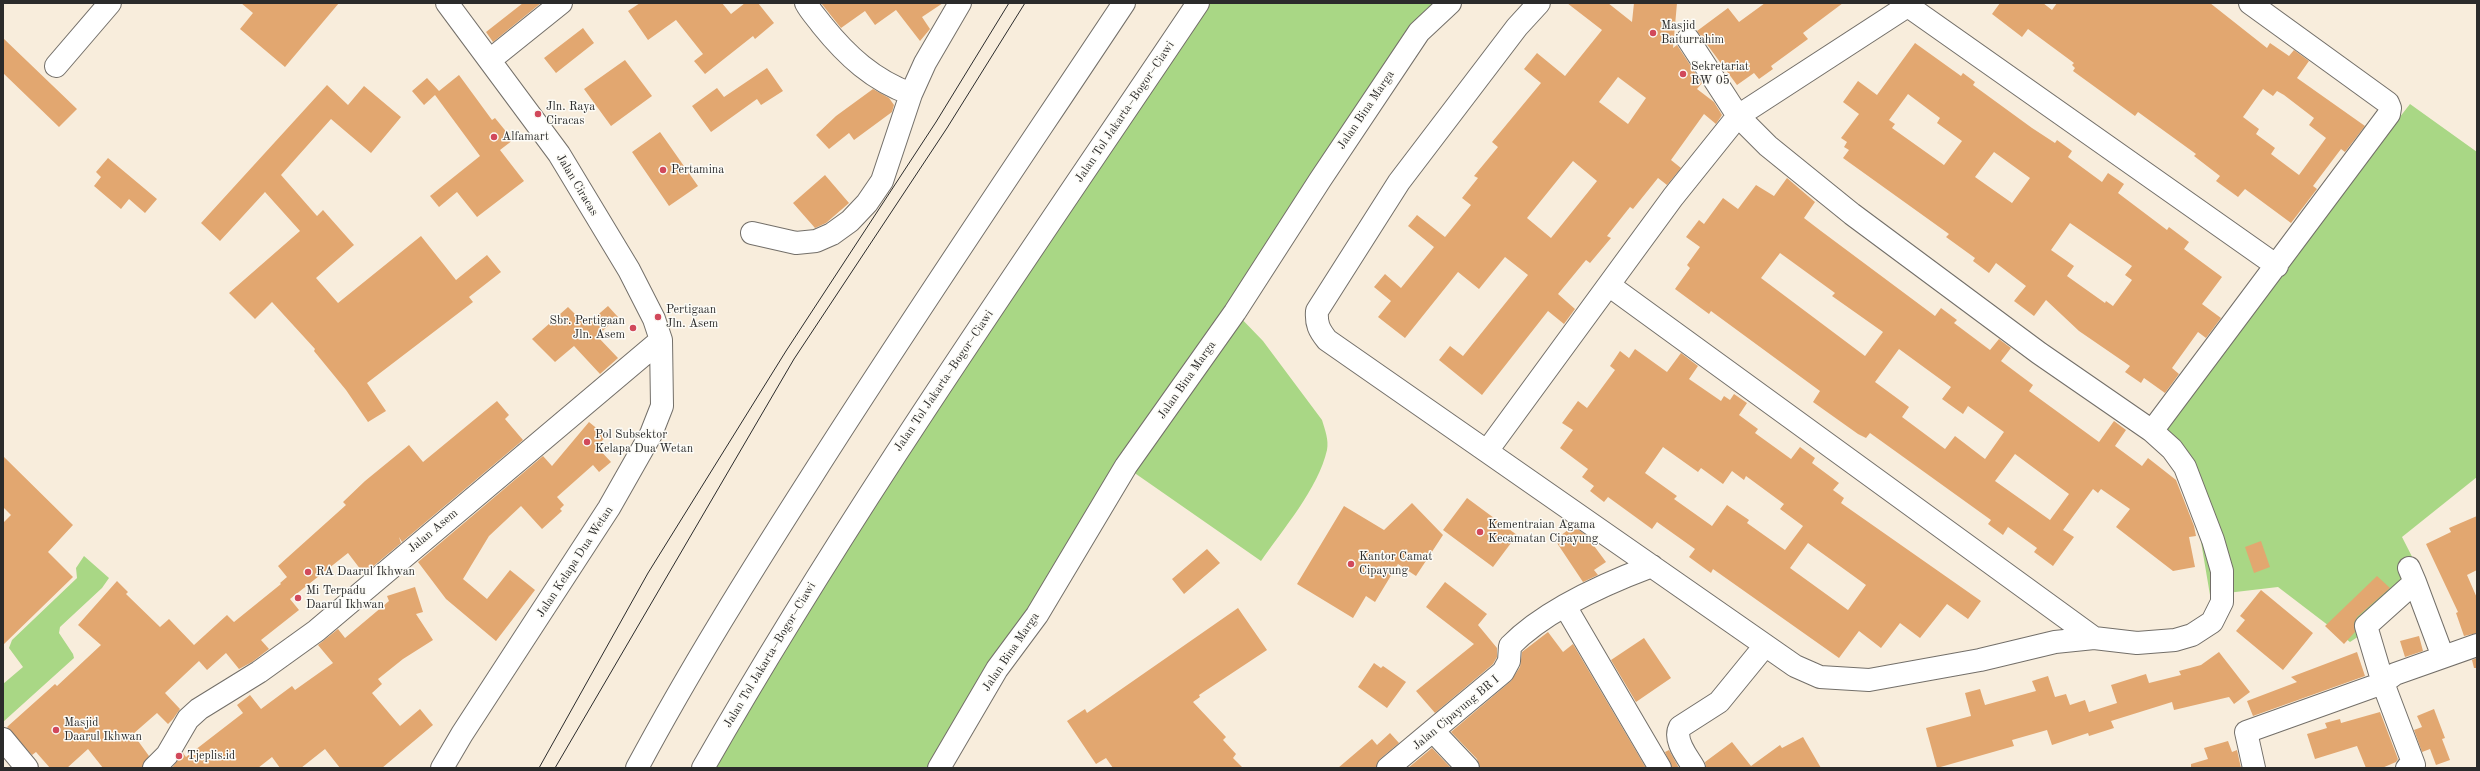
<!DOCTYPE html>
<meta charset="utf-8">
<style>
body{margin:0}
#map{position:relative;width:2480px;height:771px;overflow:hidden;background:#f8eddc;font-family:"Old Standard TT",serif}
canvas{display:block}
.frame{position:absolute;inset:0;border:4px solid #2b2b2b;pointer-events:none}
</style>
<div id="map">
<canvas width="2480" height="771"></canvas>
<div class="frame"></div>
</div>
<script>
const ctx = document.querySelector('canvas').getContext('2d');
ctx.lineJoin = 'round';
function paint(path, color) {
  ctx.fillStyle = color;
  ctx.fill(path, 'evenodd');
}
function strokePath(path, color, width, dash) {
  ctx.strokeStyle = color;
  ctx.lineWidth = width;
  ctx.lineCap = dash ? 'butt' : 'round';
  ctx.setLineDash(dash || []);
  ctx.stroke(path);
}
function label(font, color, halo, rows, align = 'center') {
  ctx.font = font + ' "Old Standard TT",serif';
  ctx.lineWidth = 3;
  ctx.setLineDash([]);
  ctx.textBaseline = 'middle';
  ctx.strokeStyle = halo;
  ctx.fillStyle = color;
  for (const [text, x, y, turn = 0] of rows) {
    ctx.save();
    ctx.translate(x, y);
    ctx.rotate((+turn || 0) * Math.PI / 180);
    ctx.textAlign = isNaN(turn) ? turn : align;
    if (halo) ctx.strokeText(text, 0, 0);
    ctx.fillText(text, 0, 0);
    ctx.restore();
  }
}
paint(new Path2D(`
 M 1198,3 L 1450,3 L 1235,312 L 1263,341 L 1322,420 C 1325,430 1329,440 1327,450 C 1318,489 1283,529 1261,561 L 1126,467 L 939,768 L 703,768 Z
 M 2410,104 L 2477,152 L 2477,477 L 2402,537 L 2429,590 L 2350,642 L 2278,587 L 2210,595 L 2197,518 L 2157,428 Z
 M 84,556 L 109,578 L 102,588 L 60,627 L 59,633 L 73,654 L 74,658 L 3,722 L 3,684 L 23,667 L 9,648 L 12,640 L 77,578 L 76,568 Z`), '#a9d785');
paint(new Path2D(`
 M 241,3 L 339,3 L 285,67 L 240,29 L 253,13 Z
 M 523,3 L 541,3 L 493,42 L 486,32 Z
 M 640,3 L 722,3 L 731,14 L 745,3 L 758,3 L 774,23 L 755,39 L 753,36 L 705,74 L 694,61 L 703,54 L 676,20 L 648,40 L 628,11 Z
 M 821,3 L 943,3 L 922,17 L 930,29 L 920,41 L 896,10 L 875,25 L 865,11 L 841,28 Z
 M 1567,3 L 1608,3 L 1632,22 L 1634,3 L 1677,3 L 1673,48 L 1677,45 L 1702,83 L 1697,89 L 1714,102 L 1722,115 L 1716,124 L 1704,114 L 1671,160 L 1681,168 L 1667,185 L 1658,178 L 1633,209 L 1630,207 L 1607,236 L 1611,238 L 1590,263 L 1586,260 L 1558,294 L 1575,309 L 1564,324 L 1548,311 L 1482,395 L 1439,360 L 1450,346 L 1463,356 L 1528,275 L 1505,257 L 1479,289 L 1458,272 L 1405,338 L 1378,317 L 1391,301 L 1374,287 L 1385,274 L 1401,288 L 1434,247 L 1408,226 L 1417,215 L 1445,237 L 1471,205 L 1462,198 L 1478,178 L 1474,176 L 1498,147 L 1492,142 L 1541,83 L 1524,69 L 1537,53 L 1565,76 L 1602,30 ZM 1618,77 L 1646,98 L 1628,124 L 1599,102 ZM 1573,161 L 1597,181 L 1551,238 L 1527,218 Z
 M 1765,3 L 1843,3 L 1803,33 L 1808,39 L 1771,66 L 1773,69 L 1759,79 L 1754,73 L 1737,85 L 1697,31 L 1728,8 L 1739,22 Z
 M 2000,3 L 2043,3 L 2052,10 L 2057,3 L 2210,3 L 2267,48 L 2270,43 L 2289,56 L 2294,50 L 2309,61 L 2297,78 L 2365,126 L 2345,152 L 2341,149 L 2313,186 L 2317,189 L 2291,223 L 2245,189 L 2238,197 L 2216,181 L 2220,176 L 2194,156 L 2196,154 L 2138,112 L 2135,116 L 2073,71 L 2075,68 L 2072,65 L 2074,63 L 2028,29 L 2022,37 L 1992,14 ZM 2263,89 L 2273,96 L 2277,91 L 2284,95 L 2314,118 L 2309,125 L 2326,138 L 2299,175 L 2271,154 L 2275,148 L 2256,134 L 2259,129 L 2243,117 Z
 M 583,28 L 594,43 L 556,73 L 544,58 Z
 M 3,38 L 77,109 L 59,127 L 3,73 Z
 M 1915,43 L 1961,76 L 1963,73 L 1975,82 L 1973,85 L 2032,128 L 2055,143 L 2057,140 L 2072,151 L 2068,157 L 2102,182 L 2108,173 L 2124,184 L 2118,193 L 2167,230 L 2169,227 L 2189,242 L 2184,249 L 2222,277 L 2202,304 L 2221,318 L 2206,338 L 2198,332 L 2172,368 L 2179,374 L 2165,393 L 2144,378 L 2141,383 L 2125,372 L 2130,366 L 2079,331 L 2046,300 L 2034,316 L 2014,301 L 2026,286 L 1996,263 L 1989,273 L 1973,261 L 1975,258 L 1946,237 L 1949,234 L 1843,158 L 1849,150 L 1844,147 L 1847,142 L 1841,138 L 1859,114 L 1843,102 L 1858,81 L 1877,95 ZM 1908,94 L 1940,118 L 1937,123 L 1962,141 L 1944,165 L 1892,128 L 1895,124 L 1889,120 ZM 1994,152 L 2030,178 L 2012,203 L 1975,177 ZM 2070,223 L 2132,266 L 2125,275 L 2132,280 L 2113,306 L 2106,301 L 2105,303 L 2067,276 L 2074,266 L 2051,250 Z
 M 625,60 L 652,96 L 611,126 L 584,89 Z
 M 767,68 L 783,91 L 761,105 L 757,99 L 711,132 L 692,106 L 717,88 L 724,97 Z
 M 459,75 L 492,120 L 495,118 L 513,140 L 500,150 L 524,181 L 477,217 L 457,192 L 439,207 L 430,196 L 480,156 L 435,95 L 424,105 L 412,91 L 427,78 L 439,91 Z
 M 327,85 L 348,105 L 364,86 L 401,117 L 371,153 L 331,119 L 281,175 L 317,216 L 323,210 L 354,245 L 316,278 L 338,303 L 421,236 L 456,280 L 487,255 L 501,272 L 469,297 L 473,302 L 367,383 L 386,411 L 368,422 L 346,390 L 314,351 L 315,349 L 272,302 L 255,319 L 229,293 L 300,231 L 265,192 L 220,241 L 201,223 Z
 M 873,89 L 889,98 L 894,105 L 892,112 L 854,140 L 849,133 L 829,149 L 816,135 L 836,116 Z
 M 660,132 L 698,186 L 669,206 L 632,152 Z
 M 108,158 L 157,199 L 145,213 L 129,199 L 121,209 L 94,186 L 101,177 L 96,172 Z
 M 825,175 L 849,203 L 826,223 L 815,228 L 793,203 Z
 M 1787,178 L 1815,202 L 1804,218 L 1821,231 L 1935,316 L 1941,308 L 1957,320 L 1954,323 L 1990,350 L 1999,339 L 2011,348 L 2001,361 L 2033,385 L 2029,391 L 2099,442 L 2114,421 L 2126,430 L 2115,446 L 2142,466 L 2148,458 L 2176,480 L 2194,526 L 2196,536 L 2189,537 L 2195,567 L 2173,571 L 2116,527 L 2130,509 L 2101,489 L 2098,493 L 2093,489 L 2063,530 L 2074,537 L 2053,566 L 2034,552 L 2037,548 L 2008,527 L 2003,535 L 1988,524 L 1991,520 L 1870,433 L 1866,438 L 1858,434 L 1813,402 L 1820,391 L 1711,311 L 1709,314 L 1675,289 L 1690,268 L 1687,265 L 1700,247 L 1686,237 L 1699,220 L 1704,224 L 1723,198 L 1738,209 L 1756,185 L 1774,196 ZM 1780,253 L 1835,293 L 1832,296 L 1883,332 L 1865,356 L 1761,278 ZM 1899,349 L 1951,387 L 1942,399 L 1963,414 L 1968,406 L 2004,432 L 1985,459 L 1955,436 L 1945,449 L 1902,417 L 1909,407 L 1875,382 ZM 2015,454 L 2069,494 L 2050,520 L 1995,481 Z
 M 608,306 L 618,317 L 597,336 L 618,358 L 600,374 L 574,346 L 555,362 L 532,339 L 568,307 L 586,325 Z
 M 1635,349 L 1667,372 L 1681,353 L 1698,366 L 1689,379 L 1721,401 L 1724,396 L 1730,400 L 1734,394 L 1747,403 L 1739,415 L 1758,429 L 1755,433 L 1791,459 L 1800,447 L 1815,458 L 1812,463 L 1839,483 L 1833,490 L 1844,498 L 1841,503 L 1981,601 L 1968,619 L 1947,604 L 1920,638 L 1900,623 L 1881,648 L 1859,631 L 1839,658 L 1713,569 L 1711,573 L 1689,557 L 1695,549 L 1657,522 L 1652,529 L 1608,497 L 1604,502 L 1590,491 L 1594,486 L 1582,477 L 1588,469 L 1560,448 L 1573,430 L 1562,423 L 1578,401 L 1587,408 L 1615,370 L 1610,366 L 1620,351 L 1629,358 ZM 1663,447 L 1698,472 L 1701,468 L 1723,484 L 1732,471 L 1744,480 L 1746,476 L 1784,504 L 1780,509 L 1803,526 L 1785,550 L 1747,523 L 1749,520 L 1727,505 L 1712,526 L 1674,499 L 1677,496 L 1645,473 ZM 1808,543 L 1866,585 L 1848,610 L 1790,568 Z
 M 497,401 L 509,415 L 505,419 L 523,440 L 402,542 L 399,537 L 401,543 L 364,574 L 348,553 L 290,599 L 299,610 L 261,640 L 269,649 L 252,662 L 239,669 L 226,653 L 207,670 L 199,661 L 165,693 L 180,709 L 173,719 L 168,724 L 157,713 L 133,734 L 149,756 L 142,768 L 103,768 L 88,749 L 67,768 L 50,768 L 36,752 L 32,755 L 7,727 L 55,684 L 57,686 L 101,645 L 78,625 L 117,581 L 128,592 L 126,594 L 160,627 L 169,619 L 194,645 L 227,615 L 234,622 L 281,584 L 280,583 L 287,577 L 278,566 L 346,505 L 343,502 L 365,481 L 409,445 L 423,462 Z
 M 589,422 L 606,436 L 597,447 L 611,462 L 599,472 L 593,465 L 557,497 L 564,505 L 560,509 L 562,511 L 542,529 L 521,506 L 489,536 L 463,579 L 487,599 L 510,570 L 535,590 L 496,641 L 446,599 L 418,562 L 543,456 L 552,466 Z
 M 3,456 L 73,525 L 48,552 L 73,577 L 3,645 L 3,523 L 11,515 L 3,507 Z
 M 1467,498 L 1517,535 L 1493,567 L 1443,530 Z
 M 1412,503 L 1443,535 L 1416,576 L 1398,564 L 1375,602 L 1366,596 L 1353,618 L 1297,584 L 1344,506 L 1384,530 Z
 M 2477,516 L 2477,570 L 2467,575 L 2477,598 L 2477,633 L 2464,636 L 2456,613 L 2458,612 L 2426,544 L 2451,532 L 2449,528 Z
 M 1573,526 L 1586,535 L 1606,562 L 1594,570 L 1598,575 L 1583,582 L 1555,540 Z
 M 2261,541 L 2270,567 L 2254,573 L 2245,547 Z
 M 1207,549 L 1220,563 L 1184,594 L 1172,579 Z
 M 2377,576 L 2390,588 L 2357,617 L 2354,623 L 2355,632 L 2344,644 L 2325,626 Z
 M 1445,582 L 1487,614 L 1478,625 L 1497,648 L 1497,657 L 1493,664 L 1435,713 L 1416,691 L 1474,644 L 1426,607 Z
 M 415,587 L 423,612 L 416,614 L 433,640 L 403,659 L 378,679 L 382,684 L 372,693 L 400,726 L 420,709 L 433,725 L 382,768 L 340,768 L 325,749 L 301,768 L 280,768 L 272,757 L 258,768 L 172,768 L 183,753 L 186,757 L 243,713 L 237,705 L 250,695 L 261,709 L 292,686 L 295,690 L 333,663 L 318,645 L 338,629 L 345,638 L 389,601 L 387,596 Z
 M 2261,590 L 2313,633 L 2283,670 L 2236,631 L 2245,620 L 2240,616 Z
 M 1238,608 L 1267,650 L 1199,695 L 1200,697 L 1193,702 L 1226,737 L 1223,740 L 1236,754 L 1233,758 L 1243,768 L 1113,768 L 1106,758 L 1096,764 L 1067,721 L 1085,709 L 1087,713 Z
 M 1548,632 L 1563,652 L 1573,644 L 1646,768 L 1480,768 L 1477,759 L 1451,732 L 1511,681 L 1520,667 L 1522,652 Z
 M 2419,636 L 2423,651 L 2405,657 L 2400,641 Z
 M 1644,638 L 1671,678 L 1636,702 L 1611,660 Z
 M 2219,652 L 2250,692 L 2234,704 L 2229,697 L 2174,710 L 2172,702 L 2111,721 L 2114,728 L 2089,736 L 2088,733 L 2052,745 L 2047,730 L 2012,740 L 2014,746 L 1937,768 L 1926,728 L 1971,716 L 1965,693 L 1980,689 L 1985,705 L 2036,691 L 2032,681 L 2048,676 L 2055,697 L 2066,694 L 2070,705 L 2085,700 L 2089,712 L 2117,703 L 2111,685 L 2146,674 L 2149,683 L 2181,675 L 2179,671 L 2201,665 Z
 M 2357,652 L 2365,676 L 2253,716 L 2247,701 L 2297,682 L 2291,677 Z
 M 2477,658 L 2477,668 L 2474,668 L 2472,660 Z
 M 1374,663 L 1381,668 L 1383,666 L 1406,682 L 1387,708 L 1358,687 Z
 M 2434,709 L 2445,738 L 2442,739 L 2450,760 L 2436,765 L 2430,749 L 2422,752 L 2414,730 L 2422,727 L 2417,716 Z
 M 2380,712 L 2398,759 L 2396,762 L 2382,768 L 2366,768 L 2357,746 L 2315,759 L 2307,734 L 2327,728 L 2325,723 L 2340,719 L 2341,723 Z
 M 1390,733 L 1399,743 L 1380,759 L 1376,768 L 1338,768 L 1372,739 L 1377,745 Z
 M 1803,737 L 1821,768 L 1706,768 L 1705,762 L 1732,742 L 1751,766 L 1780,745 L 1782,748 Z
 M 2228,741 L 2232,752 L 2237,750 L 2241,768 L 2191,768 L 2191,764 L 2208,759 L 2204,748 Z
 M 1432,748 L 1451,768 L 1408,768 Z
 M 1669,750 L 1679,768 L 1672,768 L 1665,752 Z`), '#e2a770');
const minor = new Path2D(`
 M 806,3 C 810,11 817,18 822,25 C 847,56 873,80 911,94
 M 1539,3 L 1517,27 L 1399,182 L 1317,311 C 1316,324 1319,330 1327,340 L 1795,666 L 1820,677 L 1869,680 L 1980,660 L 2055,642 L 2094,638 L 2137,643 L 2175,640 L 2192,635 L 2212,622 L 2222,602 L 2222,571 L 2213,540 L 2185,467 L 2172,449 L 2152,431 L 2389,114 L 2390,108 L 2388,103 L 2250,3
 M 1908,6 L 2277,266
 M 1688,39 L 1738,116 L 1768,146 L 1852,214 L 2039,353 L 2152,431
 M 490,60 L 561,3
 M 56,66 L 110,3
 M 752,233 L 796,243 L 816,241 L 832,234 L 850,221 L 867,203 L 882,181 L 911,94 L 925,63 L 960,3
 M 1610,286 L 2094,638
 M 1487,451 L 1673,197 L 1738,116 L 1912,3
 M 2415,582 L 2443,657
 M 1565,606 L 1660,768
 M 1434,732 L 1468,768
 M 3,739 L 27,768
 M 154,768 L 167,755 L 188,719 L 199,709 L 259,672 L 316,631 L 661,340
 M 442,768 L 462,734 L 609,508 L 651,434 L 662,406 L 661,340 L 654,319 L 629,270 L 559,154 L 447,3
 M 939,768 L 997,669 L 1037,615 L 1126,466 L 1235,312 L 1320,180 L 1419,32 L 1450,3
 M 1388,768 L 1503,672 L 1509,661 L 1510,646 C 1545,610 1604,584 1652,566
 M 1694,768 C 1687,756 1673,740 1680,727 L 1719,702 L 1759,653
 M 2254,768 L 2246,732 L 2383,683 L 2395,674 L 2477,645
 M 2407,768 L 2414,765 L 2383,683 L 2366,626 L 2415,582 L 2409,568`);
const highway = new Path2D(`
 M 637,768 C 690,669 750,573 810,479 C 912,318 1019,161 1124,3
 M 703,768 C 854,504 1029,255 1198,3`);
strokePath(minor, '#736f69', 24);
strokePath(highway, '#736f69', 24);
strokePath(minor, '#fff', 22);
strokePath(highway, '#fff', 22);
strokePath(new Path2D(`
 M 539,768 L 648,573 L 786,351 L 936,122 L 1009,3
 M 555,768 L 794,359 L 947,128 L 1025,3`), '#2b2b2b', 1);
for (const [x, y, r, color] of [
 [1653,33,4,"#d1495b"],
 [1683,74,4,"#d1495b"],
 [538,114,4,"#d1495b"],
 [494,137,4,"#d1495b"],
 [663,170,4,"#d1495b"],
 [658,317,4,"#d1495b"],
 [633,328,4,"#d1495b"],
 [587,442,4,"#d1495b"],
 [1480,532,4,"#d1495b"],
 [1351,564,4,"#d1495b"],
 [308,572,4,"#d1495b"],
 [298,598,4,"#d1495b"],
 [56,730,4,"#d1495b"],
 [179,756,4,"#d1495b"]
]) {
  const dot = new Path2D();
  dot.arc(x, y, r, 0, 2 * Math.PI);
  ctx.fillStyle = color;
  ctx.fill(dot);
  strokePath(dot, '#fdfcf7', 1.5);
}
label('12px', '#2b2b2b', '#fdfcf7', [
 ["Masjid",1661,26],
 ["Baiturrahim",1661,40],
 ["Sekretariat",1691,67],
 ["RW 05",1691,81],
 ["Jln. Raya",546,107],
 ["Ciracas",546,121],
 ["Alfamart",502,137],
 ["Pertamina",671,170],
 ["Pertigaan",666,310],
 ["Jln. Asem",666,324],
 ["Sbr. Pertigaan",625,321,"right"],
 ["Jln. Asem",625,335,"right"],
 ["Pol Subsektor",595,435],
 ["Kelapa Dua Wetan",595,449],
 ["Kementraian Agama",1488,525],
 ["Kecamatan Cipayung",1488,539],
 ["Kantor Camat",1359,557],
 ["Cipayung",1359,571],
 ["RA Daarul Ikhwan",316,572],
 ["Mi Terpadu",306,591],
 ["Daarul Ikhwan",306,605],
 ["Masjid",64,723],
 ["Daarul Ikhwan",64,737],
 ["Tjeplis.id",187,756]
], 'left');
label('12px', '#2b2b2b', '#fdfcf7', [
 ["Jalan Bina Marga",1366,110,-56],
 ["Jalan Tol Jakarta–Bogor–Ciawi",1125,112,-56],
 ["Jalan Ciracas",577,185,59],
 ["Jalan Bina Marga",1187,380,-55],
 ["Jalan Tol Jakarta–Bogor–Ciawi",944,381,-56],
 ["Jalan Asem",433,531,-40],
 ["Jalan Kelapa Dua Wetan",575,562,-57],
 ["Jalan Bina Marga",1011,652,-56],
 ["Jalan Tol Jakarta–Bogor–Ciawi",770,655,-59],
 ["Jalan Cipayung BR I",1456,713,-40]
]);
</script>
